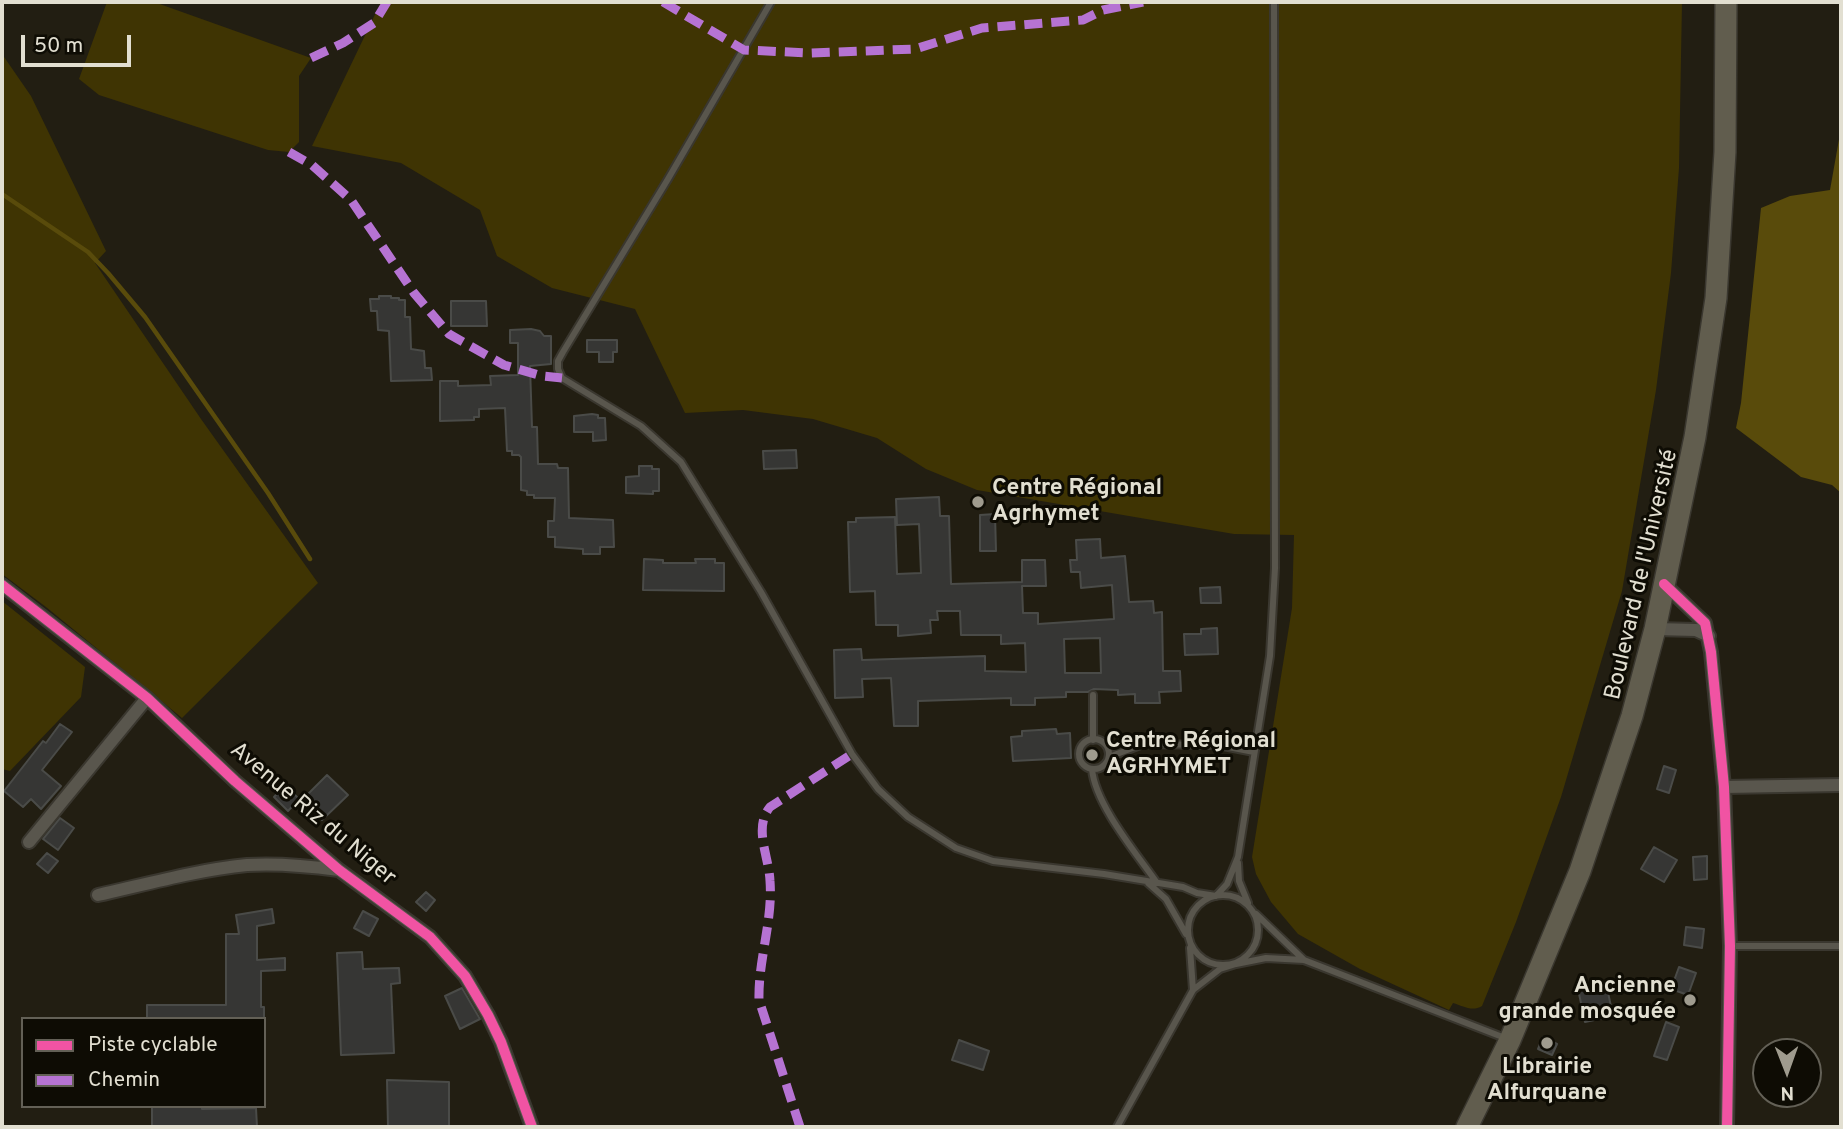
<!DOCTYPE html>
<meta charset="utf-8">
<style>
body{margin:0}
#map{position:relative;width:1843px;height:1129px;overflow:hidden;background:#221e12;font-family:Overpass,sans-serif}
canvas{display:block}
.frame{position:absolute;inset:0;border:4px solid #e2dfd1;pointer-events:none}
.legend{position:absolute;left:21px;top:1017px;width:245px;height:91px;box-sizing:border-box;background:#0e0c04;border:2px solid #636056;margin:0;padding:9px 12px;list-style:none;font-size:21px;color:#e2dfd1}
.legend li{display:flex;align-items:center;gap:14px;height:35px}
.legend b{width:35px;border:2px solid #636056}
.north{position:absolute;left:1752px;top:1038px;width:70px;height:70px;box-sizing:border-box;background:#0e0c04;border:2px solid #636056;border-radius:50%;rotate:179deg;font-size:19px;font-weight:700;line-height:28px;text-align:center;color:#e2dfd1}
.north::after{content:'';display:block;margin:auto;width:24px;height:32px;background:#9f9b8e;clip-path:polygon(50% 0,100% 100%,50% 72%,0 100%)}
.scale{position:absolute;left:21px;top:35px;width:110px;height:32px;box-sizing:border-box;border:4px solid #e2dfd1;border-top:0;padding-left:9px;font-size:21px;line-height:24px;white-space:nowrap;color:#e2dfd1;-webkit-text-stroke:5px #0e0c04;paint-order:stroke}
</style>
<div id="map">
<canvas width="1843" height="1129"></canvas>
<div class="frame"></div>
<ul class="legend">
<li><b style="height:9px;background:#f153a3"></b>Piste cyclable</li>
<li><b style="height:9px;background:#b673d3"></b>Chemin</li>
</ul>
<div class="north">N</div>
<div class="scale">50 m</div>
</div>
<script>
const ctx = document.querySelector('canvas').getContext('2d');
ctx.lineJoin = 'round';
function paint(path, color) {
  ctx.fillStyle = color;
  ctx.fill(path, 'evenodd');
}
function strokePath(path, color, width, dash) {
  ctx.strokeStyle = color;
  ctx.lineWidth = width;
  ctx.lineCap = dash ? 'butt' : 'round';
  ctx.setLineDash(dash || []);
  ctx.stroke(path);
}
function label(font, color, halo, rows, align = 'center') {
  ctx.font = font + ' Overpass,sans-serif';
  ctx.lineWidth = 6;
  ctx.setLineDash([]);
  ctx.textBaseline = 'middle';
  ctx.strokeStyle = halo;
  ctx.fillStyle = color;
  for (const [text, x, y, turn = 0] of rows) {
    ctx.save();
    ctx.translate(x, y);
    ctx.rotate((+turn || 0) * Math.PI / 180);
    ctx.textAlign = isNaN(turn) ? turn : align;
    if (halo) ctx.strokeText(text, 0, 0);
    ctx.fillText(text, 0, 0);
    ctx.restore();
  }
}
paint(new Path2D(`
 M 107,2 L 154,2 L 311,58 L 299,76 L 299,142 L 289,152 L 268,150 L 99,95 L 79,79 Z
 M 381,2 L 1682,2 L 1679,168 L 1671,273 L 1656,390 L 1622,591 L 1561,797 L 1516,922 L 1482,1006 C 1472,1012 1463,1006 1453,1003 L 1449,1010 L 1360,969 L 1298,934 L 1271,902 L 1256,874 L 1252,857 L 1292,608 L 1294,535 L 1234,534 L 977,490 L 926,469 L 877,438 L 813,419 L 743,410 L 685,413 L 635,309 L 552,288 L 497,256 L 480,210 L 401,163 L 312,146 Z
 M 2,54 L 31,96 L 106,251 L 95,263 L 201,419 L 318,583 L 182,718 L 46,607 L 2,574 Z
 M 2,601 L 85,667 L 81,697 L 10,771 L 2,769 Z`), '#3f3403');
paint(new Path2D(`
 M 1841,128 L 1841,493 L 1832,485 L 1801,477 L 1736,428 L 1741,403 L 1761,208 L 1790,196 L 1830,190 Z`), '#594b0b');
strokePath(new Path2D(`
 M 2,194 L 88,252 L 108,273 L 145,317 L 268,493 L 310,559`), '#594b0b', 4.5);
const building = new Path2D(`
 M 379,296 L 391,296 L 391,298 L 399,298 L 399,300 L 405,300 L 405,317 L 410,317 L 411,349 L 424,351 L 425,368 L 431,368 L 432,380 L 391,381 L 389,331 L 378,330 L 377,311 L 371,311 L 370,299 L 379,299 Z
 M 451,301 L 486,301 L 487,326 L 451,326 Z
 M 531,329 L 540,331 L 544,336 L 551,336 L 551,364 L 530,366 L 532,427 L 537,427 L 538,464 L 557,464 L 558,468 L 568,468 L 569,518 L 613,520 L 614,547 L 600,547 L 600,554 L 583,554 L 583,549 L 555,547 L 555,537 L 548,537 L 548,521 L 554,521 L 555,498 L 534,498 L 534,495 L 527,495 L 527,491 L 521,490 L 521,457 L 519,455 L 512,455 L 512,451 L 507,451 L 505,408 L 479,409 L 479,417 L 474,417 L 474,420 L 440,421 L 440,381 L 458,381 L 458,386 L 491,385 L 490,376 L 518,375 L 518,343 L 510,343 L 510,330 Z
 M 587,340 L 617,340 L 617,352 L 613,352 L 613,362 L 599,362 L 599,352 L 587,352 Z
 M 592,414 L 598,415 L 598,418 L 605,418 L 606,440 L 593,441 L 593,432 L 574,432 L 574,416 Z
 M 796,450 L 797,468 L 764,469 L 763,451 Z
 M 639,466 L 652,466 L 652,469 L 659,469 L 659,491 L 653,491 L 653,494 L 626,493 L 626,477 L 639,476 Z
 M 939,497 L 940,516 L 949,516 L 951,584 L 1022,582 L 1022,560 L 1045,560 L 1046,586 L 1022,586 L 1023,613 L 1038,613 L 1038,624 L 1114,619 L 1112,585 L 1081,588 L 1080,572 L 1071,572 L 1070,560 L 1077,560 L 1076,540 L 1100,539 L 1101,558 L 1125,556 L 1129,602 L 1153,601 L 1154,613 L 1162,612 L 1163,671 L 1180,671 L 1181,691 L 1159,692 L 1160,703 L 1135,703 L 1135,694 L 1118,695 L 1118,690 L 1094,689 L 1088,692 L 1066,692 L 1066,697 L 1035,698 L 1035,705 L 1011,705 L 1011,698 L 918,701 L 918,726 L 894,726 L 891,678 L 862,679 L 863,697 L 835,698 L 834,650 L 861,649 L 862,660 L 985,656 L 985,671 L 1026,672 L 1025,643 L 1001,644 L 1001,635 L 961,635 L 960,611 L 937,611 L 938,620 L 930,620 L 931,633 L 898,636 L 898,625 L 876,625 L 875,591 L 850,592 L 848,522 L 856,522 L 856,518 L 895,517 L 897,574 L 921,573 L 919,524 L 897,525 L 896,499 ZM 1100,638 L 1101,673 L 1065,673 L 1064,639 Z
 M 995,514 L 996,551 L 980,551 L 980,515 Z
 M 644,559 L 663,560 L 663,563 L 696,563 L 695,559 L 715,559 L 715,563 L 724,563 L 724,591 L 643,590 Z
 M 1220,587 L 1221,603 L 1201,603 L 1200,588 Z
 M 1217,628 L 1218,654 L 1185,655 L 1184,634 L 1201,634 L 1201,629 Z
 M 60,724 L 72,732 L 42,770 L 61,786 L 41,809 L 31,799 L 23,807 L 4,791 L 43,741 L 46,743 Z
 M 1056,729 L 1057,734 L 1070,733 L 1071,758 L 1013,761 L 1011,737 L 1022,736 L 1022,731 Z
 M 1664,766 L 1676,770 L 1669,793 L 1657,789 Z
 M 327,775 L 348,795 L 322,820 L 302,800 Z
 M 285,785 L 299,799 L 288,811 L 274,797 Z
 M 60,818 L 74,828 L 58,850 L 43,839 Z
 M 1654,847 L 1677,860 L 1664,882 L 1641,869 Z
 M 47,853 L 58,861 L 48,873 L 37,864 Z
 M 1707,856 L 1707,879 L 1694,880 L 1693,857 Z
 M 426,892 L 435,900 L 426,911 L 416,902 Z
 M 272,909 L 274,923 L 257,926 L 257,960 L 285,958 L 285,970 L 261,971 L 261,1007 L 264,1007 L 264,1019 L 147,1019 L 147,1005 L 226,1005 L 226,934 L 239,934 L 236,915 Z
 M 363,911 L 378,919 L 369,936 L 354,928 Z
 M 1686,927 L 1704,929 L 1702,948 L 1684,945 Z
 M 362,952 L 363,969 L 399,968 L 400,983 L 391,984 L 394,1053 L 341,1055 L 337,953 Z
 M 1679,967 L 1696,973 L 1688,995 L 1671,989 Z
 M 1606,983 L 1613,1016 L 1585,1022 L 1578,989 Z
 M 462,988 L 480,1019 L 460,1029 L 445,996 Z
 M 1666,1022 L 1679,1027 L 1667,1060 L 1654,1056 Z
 M 1543,1037 L 1557,1044 L 1552,1055 L 1538,1049 Z
 M 959,1040 L 989,1051 L 983,1070 L 952,1060 Z
 M 387,1080 L 449,1082 L 449,1127 L 388,1127 Z
 M 152,1106 L 202,1106 L 202,1109 L 256,1108 L 257,1127 L 152,1127 Z`);
paint(building, '#363634');
strokePath(building, '#4a4b48', 2);
const service = new Path2D(`
 M 771,2 L 668,179 L 563,352 L 558,361 L 558,369 L 562,378 L 641,426 L 681,462 L 761,592 L 852,754 L 878,789 L 908,817 L 956,848 L 993,861 L 1104,874 L 1183,887 L 1197,893 L 1216,896 L 1227,884 L 1238,857 L 1270,656 L 1275,568 L 1274,2
 M 1093,695 L 1093,740
 M1079 754a15 15 0 1 1 30 0a15 15 0 1 1-30 0Z
 M 1109,757 L 1143,744 L 1218,745 L 1254,752
 M 1092,769 C 1095,804 1136,853 1157,883
 M 1238,863 L 1239,881 L 1248,903
 M 1148,883 L 1166,899 L 1186,934
 M1188 930a35 35 0 1 1 70 0a35 35 0 1 1-70 0Z
 M 1256,914 L 1304,960
 M 1730,946 L 1841,946
 M 1190,948 L 1193,990
 M 1117,1127 L 1193,990 L 1220,969 L 1236,964 L 1266,958 L 1304,960 L 1505,1038`);
const minor = new Path2D(`
 M 1664,584 L 1705,623 L 1711,652 L 1724,787 L 1730,946 L 1727,1127
 M 2,585 L 147,698 L 235,781 L 339,870 L 430,937 L 465,976 L 488,1015 L 501,1042 L 532,1127
 M 1655,629 L 1696,630 L 1709,636
 M 1724,787 L 1841,785
 M 29,842 L 147,698
 M 98,895 C 147,884 197,870 247,865 C 277,863 309,866 339,870`);
const primary = new Path2D(`
 M 1467,1127 L 1510,1040 L 1580,871 L 1632,716 L 1655,629 L 1695,437 L 1716,298 L 1725,152 L 1726,2`);
strokePath(service, '#3a372f', 10);
strokePath(minor, '#3a372f', 16);
strokePath(primary, '#3a372f', 24);
strokePath(service, '#59564d', 6);
strokePath(minor, '#59564d', 12);
strokePath(primary, '#615d4e', 21);
strokePath(new Path2D(`
 M 663,2 L 744,50 L 811,53 L 915,49 L 982,28 L 1083,20 L 1103,10 L 1143,2
 M 311,58 L 343,43 L 374,23 L 387,2
 M 289,152 L 312,165 L 351,200 L 414,293 L 449,334 L 504,365 L 542,376 L 562,378
 M 800,1127 L 759,1000 C 758,960 773,921 770,881 C 769,856 753,828 770,807 L 852,754`), '#b673d3', 9, [18, 9]);
strokePath(new Path2D(`
 M 1664,584 L 1705,623 L 1711,652 L 1724,787 L 1730,946 L 1727,1127
 M 2,585 L 147,698 L 235,781 L 339,870 L 430,937 L 465,976 L 488,1015 L 501,1042 L 532,1127`), '#f153a3', 10);
for (const [x, y, r, color] of [
 [978,502,7,"#9f9b8e"],
 [1092,755,7,"#9f9b8e"],
 [1690,1000,7,"#9f9b8e"],
 [1547,1043,7,"#9f9b8e"]
]) {
  const dot = new Path2D();
  dot.arc(x, y, r, 0, 2 * Math.PI);
  ctx.fillStyle = color;
  ctx.fill(dot);
  strokePath(dot, '#0e0c04', 2.5);
}
label('bold 23px', '#e2dfd1', '#0e0c04', [
 ["Centre Régional",992,489],
 ["Agrhymet",992,515],
 ["Centre Régional",1106,742],
 ["AGRHYMET",1106,768],
 ["Ancienne",1676,987,"right"],
 ["grande mosquée",1676,1013,"right"],
 ["Librairie",1547,1068,"center"],
 ["Alfurquane",1547,1094,"center"]
], 'left');
label('23px', '#e2dfd1', '#0e0c04', [
 ["Boulevard de l'Université",1643,575,-77],
 ["Avenue Riz du Niger",312,815,40]
]);
</script>
